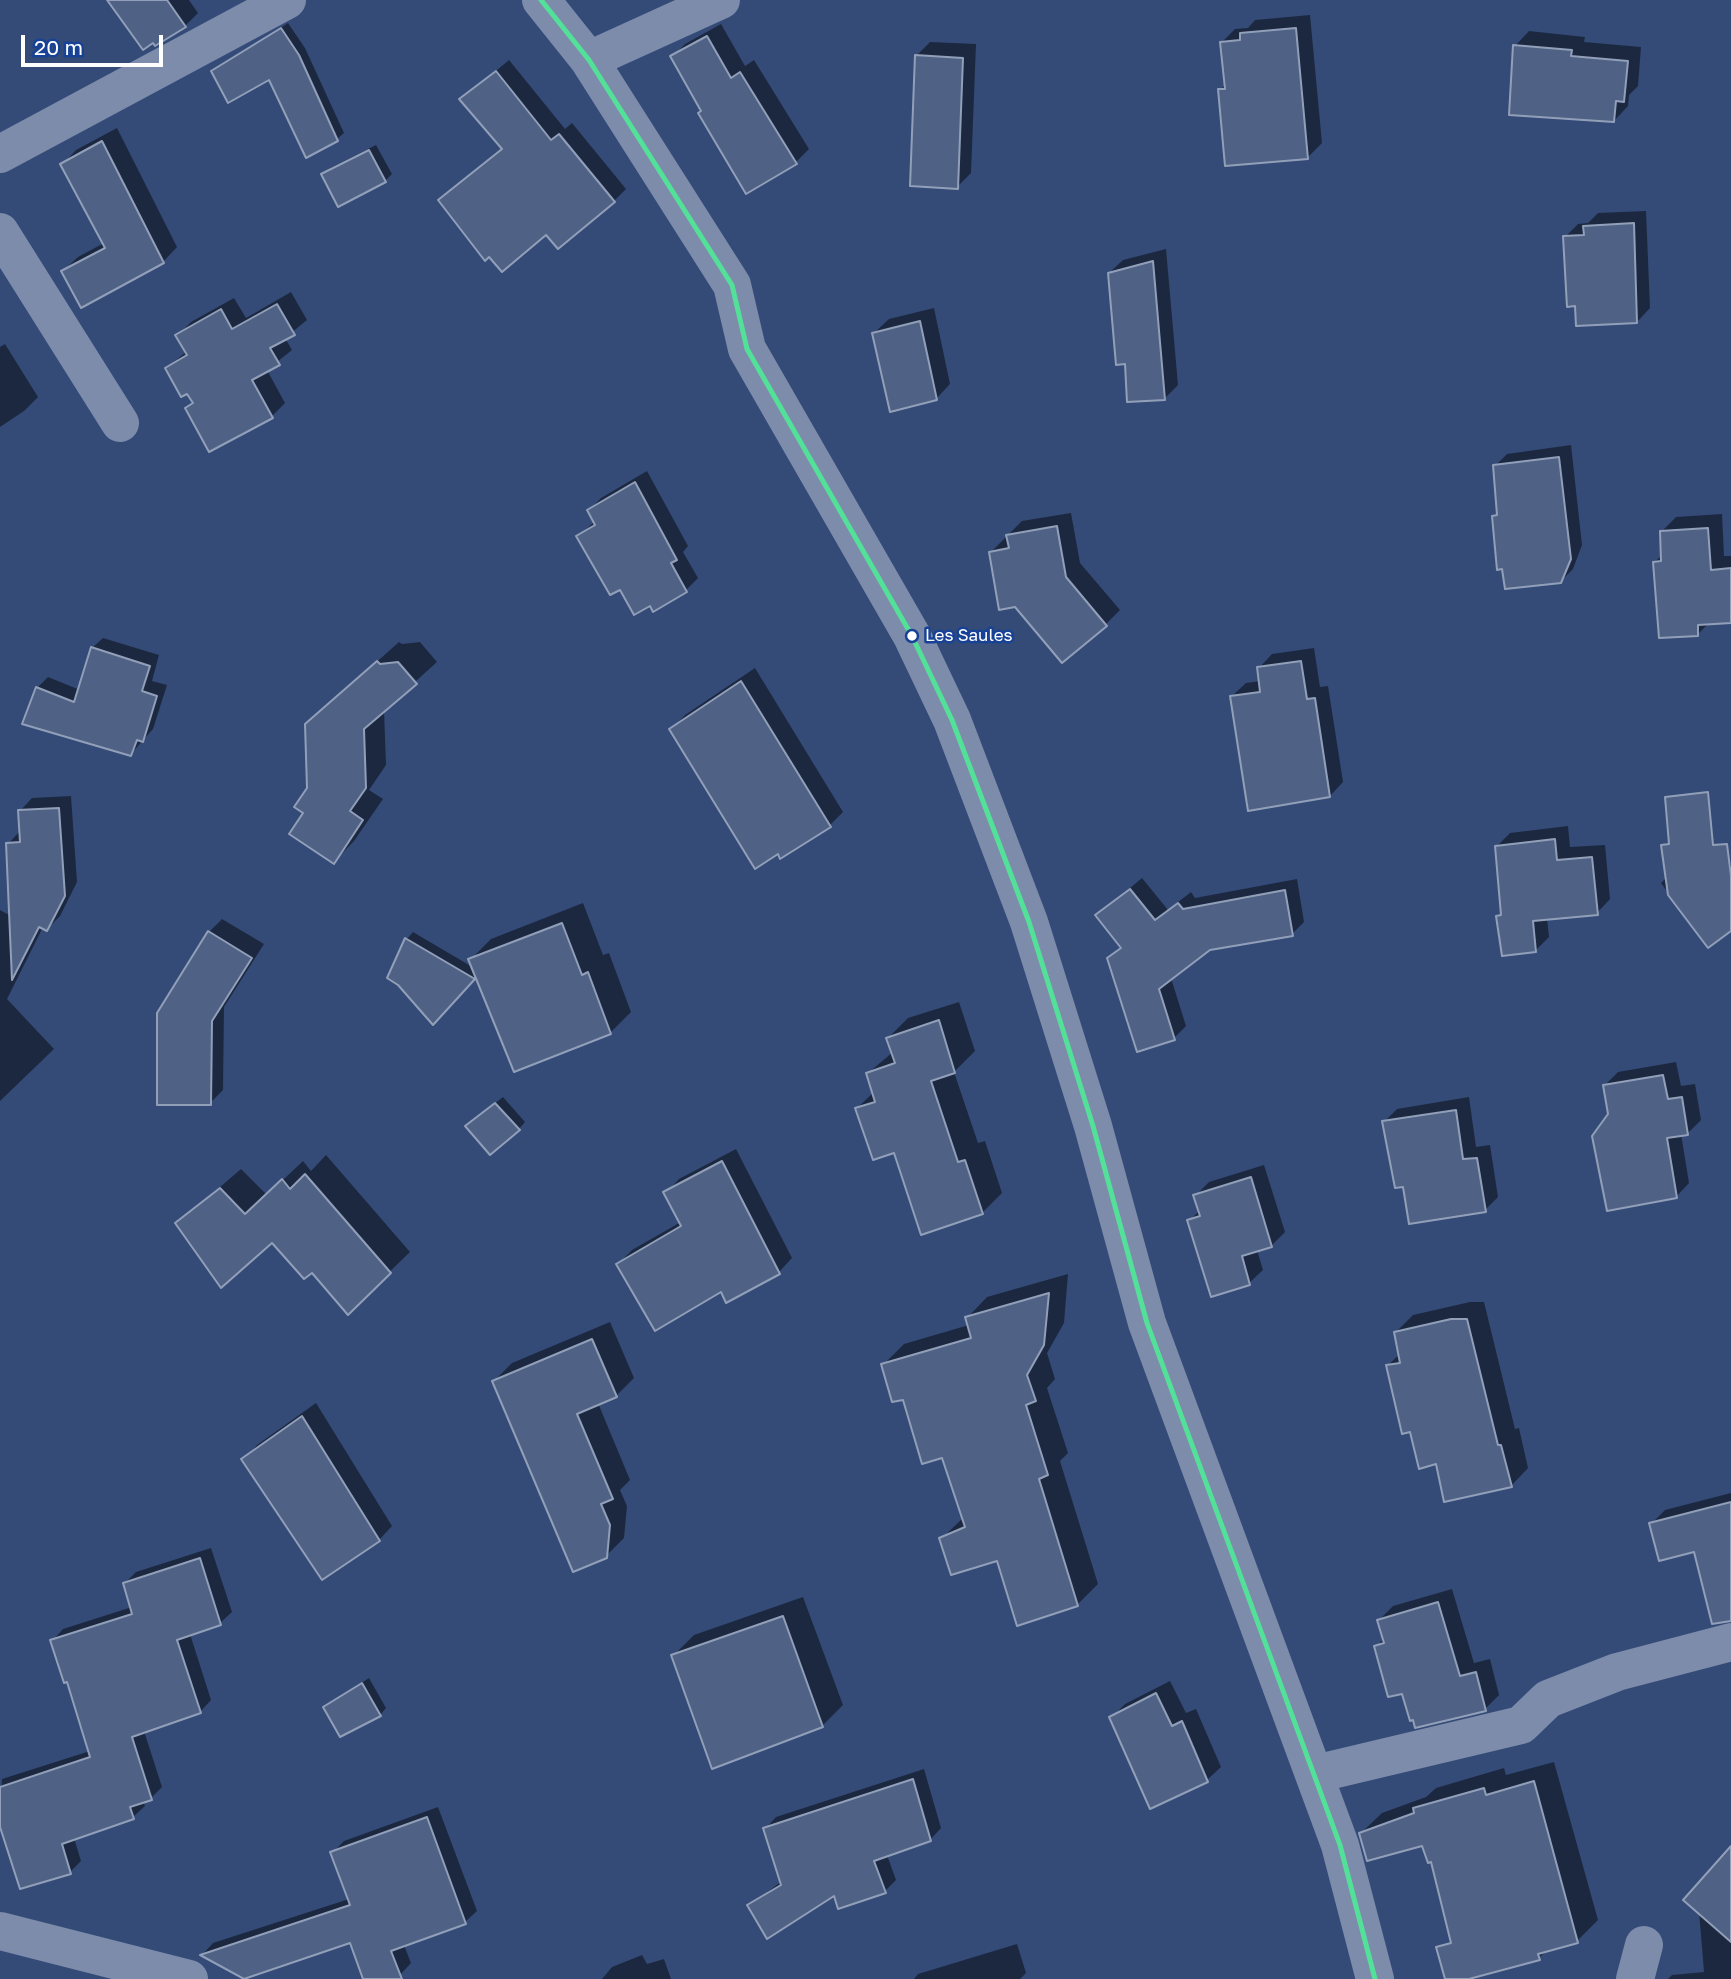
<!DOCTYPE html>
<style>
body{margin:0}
#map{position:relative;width:1731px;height:1979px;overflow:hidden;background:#344b78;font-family:"Golos Text",sans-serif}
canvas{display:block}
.scale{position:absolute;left:21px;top:35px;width:142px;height:32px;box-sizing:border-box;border:4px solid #fff;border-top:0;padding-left:9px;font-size:21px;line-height:24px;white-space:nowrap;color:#fff;-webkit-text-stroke:5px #174295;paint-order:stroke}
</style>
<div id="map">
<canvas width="1731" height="1979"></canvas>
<div class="scale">20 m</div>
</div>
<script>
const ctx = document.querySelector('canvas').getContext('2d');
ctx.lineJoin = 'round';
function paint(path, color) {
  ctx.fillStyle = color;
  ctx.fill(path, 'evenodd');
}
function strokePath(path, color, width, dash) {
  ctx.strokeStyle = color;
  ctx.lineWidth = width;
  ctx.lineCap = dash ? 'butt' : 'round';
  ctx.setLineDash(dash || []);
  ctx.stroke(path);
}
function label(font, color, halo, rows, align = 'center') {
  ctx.font = font + ' "Golos Text",sans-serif';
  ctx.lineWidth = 5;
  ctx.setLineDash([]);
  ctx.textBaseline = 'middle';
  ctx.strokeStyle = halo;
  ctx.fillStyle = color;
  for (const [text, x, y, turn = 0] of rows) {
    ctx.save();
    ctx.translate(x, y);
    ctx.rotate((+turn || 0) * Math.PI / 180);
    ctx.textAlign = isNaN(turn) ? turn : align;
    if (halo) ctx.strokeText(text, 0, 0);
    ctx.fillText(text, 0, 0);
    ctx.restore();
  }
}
paint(new Path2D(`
 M 109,0 L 189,0 L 198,13 L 185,26 L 155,44 Z
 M 1310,15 L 1322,143 L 1308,157 L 1220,90 L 1226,84 L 1221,43 L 1235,29 L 1248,28 L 1255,20 Z
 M 288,23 L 305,48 L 344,133 L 337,139 L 270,77 L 213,72 Z
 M 721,24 L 745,66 L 754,60 L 809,149 L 796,162 L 747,192 L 672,57 L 685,44 Z
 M 1529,31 L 1585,37 L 1584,42 L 1641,47 L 1638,86 L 1629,95 L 1628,106 L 1614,121 L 1515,46 Z
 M 930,42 L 976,44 L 971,173 L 957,187 L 916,56 Z
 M 509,60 L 565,129 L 572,123 L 626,189 L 614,201 L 546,233 L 441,200 L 503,148 L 461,100 Z
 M 117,128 L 177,247 L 163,262 L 63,271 L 78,257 L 104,243 L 62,165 L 76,150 Z
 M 376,145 L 392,174 L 385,181 L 324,175 L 330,168 Z
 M 1646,211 L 1650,308 L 1637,322 L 1577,304 L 1565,237 L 1578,224 L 1588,223 L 1598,213 Z
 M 1166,249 L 1178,385 L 1165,398 L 1126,362 L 1109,273 L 1123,260 Z
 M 291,292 L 307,320 L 285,338 L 292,350 L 267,370 L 285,403 L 272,416 L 187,409 L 194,402 L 167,368 L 187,351 L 178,335 L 191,322 L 234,298 L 246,318 Z
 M 934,308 L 950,384 L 936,399 L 874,333 L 889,319 Z
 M 5,344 L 38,397 L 24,411 L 0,427 L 0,347 Z
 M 1571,445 L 1582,545 L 1573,569 L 1560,582 L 1494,516 L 1498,512 L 1495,466 L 1507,454 Z
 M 647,471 L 688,546 L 683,552 L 698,578 L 686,590 L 654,610 L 651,604 L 620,588 L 578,537 L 595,521 L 589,510 L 601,498 Z
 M 1071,513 L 1080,563 L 1120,610 L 1106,624 L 991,552 L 1022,521 Z
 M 1722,514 L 1724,556 L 1731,556 L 1731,621 L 1709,623 L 1698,634 L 1655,562 L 1663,554 L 1662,531 L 1676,517 Z
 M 103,638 L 159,655 L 152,681 L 167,685 L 153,729 L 131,754 L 37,688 L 48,677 L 80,690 L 92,648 Z
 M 399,642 L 402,644 L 420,642 L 437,662 L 384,710 L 386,765 L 369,790 L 383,799 L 354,841 L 334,862 L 305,812 L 309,789 L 307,724 Z
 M 1314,648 L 1320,687 L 1328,686 L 1343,782 L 1330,796 L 1232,696 L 1246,683 L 1261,681 L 1259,668 L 1272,654 Z
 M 755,668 L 843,812 L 829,826 L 672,729 L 685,715 Z
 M 71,796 L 77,882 L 60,916 L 47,929 L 43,927 L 7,999 L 54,1049 L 0,1101 L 0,910 L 11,916 L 8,844 L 21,830 L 20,811 L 32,798 Z
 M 1568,826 L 1570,847 L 1605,845 L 1610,899 L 1597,913 L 1547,918 L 1549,937 L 1536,950 L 1498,917 L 1503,912 L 1497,846 L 1510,833 Z
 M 1731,864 L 1731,929 L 1708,946 L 1661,883 L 1673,871 Z
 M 1142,878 L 1168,910 L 1191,892 L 1195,898 L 1297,879 L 1304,922 L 1292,934 L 1209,948 L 1171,978 L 1186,1026 L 1174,1038 L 1138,1050 L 1109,958 L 1122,946 L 1098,915 Z
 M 583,903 L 603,955 L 609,953 L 631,1012 L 610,1033 L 477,975 L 433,1022 L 390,977 L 407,939 L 413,932 L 474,968 L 470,960 L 491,939 Z
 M 222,919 L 264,944 L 224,1007 L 223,1090 L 210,1103 L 209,932 Z
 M 959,1002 L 975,1051 L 954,1072 L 978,1143 L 985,1141 L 1002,1193 L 982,1213 L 895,1151 L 857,1108 L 874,1092 L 868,1073 L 893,1052 L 888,1038 L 908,1018 Z
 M 1676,1062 L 1681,1086 L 1695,1084 L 1701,1120 L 1687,1134 L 1681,1134 L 1689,1183 L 1676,1197 L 1610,1114 L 1604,1086 L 1618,1072 Z
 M 503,1097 L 525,1122 L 519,1129 L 474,1120 Z
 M 1469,1097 L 1476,1147 L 1490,1145 L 1498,1197 L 1485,1210 L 1405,1186 L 1384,1122 L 1397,1109 Z
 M 736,1149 L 792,1258 L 779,1272 L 721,1289 L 618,1264 L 632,1250 L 681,1222 L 666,1193 L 679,1179 Z
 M 326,1155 L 410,1252 L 348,1312 L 312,1270 L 272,1240 L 177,1224 L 241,1169 L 267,1195 L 303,1161 L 311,1171 Z
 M 1264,1165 L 1285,1232 L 1271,1246 L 1257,1250 L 1263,1270 L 1249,1283 L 1189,1221 L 1200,1210 L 1195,1196 L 1209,1182 Z
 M 1068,1274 L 1064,1323 L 1047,1353 L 1055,1379 L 1047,1388 L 1068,1453 L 1060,1461 L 1098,1584 L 1077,1605 L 998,1559 L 941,1539 L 963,1518 L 943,1456 L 883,1365 L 904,1344 L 969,1325 L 967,1318 L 987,1297 Z
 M 1470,1302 L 1484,1302 L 1515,1429 L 1519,1428 L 1528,1468 L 1511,1486 L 1437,1462 L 1411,1430 L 1387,1366 L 1400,1354 L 1396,1332 L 1413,1315 Z
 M 610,1322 L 634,1378 L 616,1396 L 598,1403 L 630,1480 L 620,1490 L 627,1506 L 624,1538 L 606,1556 L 494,1381 L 512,1363 Z
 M 316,1403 L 392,1526 L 379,1540 L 244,1459 L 257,1445 Z
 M 1731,1493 L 1731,1588 L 1695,1550 L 1651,1524 L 1665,1510 Z
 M 211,1548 L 232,1612 L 220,1623 L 190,1634 L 211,1700 L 200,1712 L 144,1731 L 162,1787 L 151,1798 L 143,1801 L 145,1806 L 133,1817 L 74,1838 L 81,1861 L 70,1872 L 0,1821 L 2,1779 L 90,1751 L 68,1679 L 52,1641 L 63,1629 L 132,1607 L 125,1583 L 136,1572 Z
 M 1452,1589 L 1474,1663 L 1490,1659 L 1499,1695 L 1485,1709 L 1404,1691 L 1376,1647 L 1384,1638 L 1379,1620 L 1393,1606 Z
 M 803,1597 L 843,1705 L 822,1726 L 713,1766 L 673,1656 L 694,1635 Z
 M 369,1678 L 386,1708 L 380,1715 L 325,1707 Z
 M 1170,1681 L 1186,1713 L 1196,1709 L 1221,1767 L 1207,1780 L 1112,1717 L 1125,1704 Z
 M 1554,1762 L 1598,1920 L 1577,1941 L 1547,1950 L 1539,1958 L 1462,1979 L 1432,1860 L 1424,1844 L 1361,1833 L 1382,1813 L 1426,1797 L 1436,1788 L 1504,1768 L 1506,1775 Z
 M 924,1769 L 941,1828 L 930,1840 L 887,1855 L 896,1880 L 885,1891 L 835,1893 L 750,1905 L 782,1881 L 765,1829 L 776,1817 Z
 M 438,1807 L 477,1911 L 465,1922 L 404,1945 L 411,1963 L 400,1975 L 388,1979 L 365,1979 L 351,1941 L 203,1954 L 213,1943 L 349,1899 L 332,1853 L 344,1841 Z
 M 1731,1849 L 1731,1979 L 1668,1979 L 1672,1975 L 1704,1972 L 1699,1911 Z
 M 1017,1944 L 1026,1973 L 1020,1979 L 914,1979 L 918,1974 Z
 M 642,1955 L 647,1964 L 664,1959 L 671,1979 L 602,1979 L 612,1967 Z`), '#0007');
const building = new Path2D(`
 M 107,0 L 167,0 L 186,27 L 155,46 L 153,43 L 143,50 Z
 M 281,28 L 299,55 L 338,141 L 306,158 L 269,80 L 228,103 L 211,71 Z
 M 1296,28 L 1308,159 L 1225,166 L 1218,89 L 1225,89 L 1220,42 L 1240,40 L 1240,33 Z
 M 707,36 L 731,78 L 740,72 L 797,164 L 746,194 L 698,113 L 701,111 L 670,56 Z
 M 1513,45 L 1572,50 L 1571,56 L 1628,61 L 1624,102 L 1616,101 L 1614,122 L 1509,115 Z
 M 915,55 L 963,58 L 958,189 L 910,186 Z
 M 496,71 L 551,140 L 559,134 L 615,202 L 558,249 L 546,235 L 502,272 L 489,257 L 485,261 L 438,200 L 502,149 L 459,99 Z
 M 102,141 L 164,263 L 81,308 L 61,271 L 105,248 L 60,164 Z
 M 369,150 L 386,182 L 338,207 L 321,174 Z
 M 1634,223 L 1637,323 L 1576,326 L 1575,306 L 1567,307 L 1563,236 L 1584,235 L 1583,226 Z
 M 1153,261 L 1165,400 L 1127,402 L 1125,364 L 1116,365 L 1108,273 Z
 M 277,304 L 295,335 L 270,348 L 280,365 L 252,380 L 273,418 L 209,452 L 185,408 L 193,403 L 187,394 L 181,397 L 165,368 L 187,355 L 175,335 L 221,309 L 232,329 Z
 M 920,321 L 937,400 L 890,412 L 872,333 Z
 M 1559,457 L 1571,559 L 1561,583 L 1505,589 L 1502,569 L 1497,570 L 1492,516 L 1497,515 L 1493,465 Z
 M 635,482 L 677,560 L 671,563 L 687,592 L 653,612 L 650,606 L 634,615 L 620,590 L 610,595 L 576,536 L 595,525 L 587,510 Z
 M 1057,526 L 1066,577 L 1107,626 L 1062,663 L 1015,607 L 999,610 L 989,552 L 1009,548 L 1006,535 Z
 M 1708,528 L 1711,570 L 1731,568 L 1731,623 L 1698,625 L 1698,636 L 1659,638 L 1653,562 L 1661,561 L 1660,531 Z
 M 91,647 L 150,666 L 142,691 L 157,696 L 143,742 L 137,740 L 131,756 L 22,724 L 36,687 L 74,702 Z
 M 377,661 L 380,664 L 398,662 L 417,684 L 364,729 L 366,788 L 350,811 L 363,820 L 334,864 L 289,834 L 303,813 L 294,807 L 307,788 L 305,724 Z
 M 1301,661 L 1307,699 L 1315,698 L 1330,797 L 1248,811 L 1230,696 L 1260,692 L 1257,667 Z
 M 741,681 L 831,827 L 780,859 L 778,854 L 755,869 L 669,729 Z
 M 1708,792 L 1713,845 L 1727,844 L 1731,876 L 1731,931 L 1708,948 L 1668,895 L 1661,845 L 1669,844 L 1665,797 Z
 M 59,808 L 65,896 L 47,931 L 39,927 L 12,980 L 6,843 L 20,842 L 18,810 Z
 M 1555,839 L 1557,860 L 1592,857 L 1598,915 L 1533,921 L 1536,952 L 1502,956 L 1496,916 L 1501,915 L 1495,846 Z
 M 1130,889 L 1155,920 L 1178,903 L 1183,909 L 1285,890 L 1293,936 L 1210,950 L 1159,989 L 1175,1040 L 1137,1052 L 1107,958 L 1121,948 L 1095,915 Z
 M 562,923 L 582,975 L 588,972 L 611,1034 L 514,1072 L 468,959 Z
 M 208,931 L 252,958 L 212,1021 L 211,1105 L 157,1105 L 157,1013 Z
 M 405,938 L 475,979 L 433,1025 L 398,985 L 387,978 Z
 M 939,1020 L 955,1073 L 931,1081 L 958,1162 L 965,1160 L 983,1214 L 921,1235 L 894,1153 L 873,1160 L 855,1108 L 875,1102 L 866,1073 L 895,1063 L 886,1038 Z
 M 1663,1075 L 1668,1099 L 1682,1097 L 1688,1135 L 1667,1138 L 1677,1198 L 1607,1211 L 1592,1136 L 1608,1114 L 1603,1085 Z
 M 495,1103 L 520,1130 L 490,1155 L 465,1126 Z
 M 1456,1110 L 1463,1159 L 1477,1158 L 1486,1212 L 1409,1224 L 1403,1187 L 1395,1188 L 1382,1121 Z
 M 722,1161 L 780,1274 L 726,1303 L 721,1292 L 655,1331 L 616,1264 L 681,1226 L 663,1192 Z
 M 305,1174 L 391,1273 L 348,1315 L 312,1273 L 304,1279 L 272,1243 L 221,1288 L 175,1223 L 220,1188 L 245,1214 L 282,1179 L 290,1189 Z
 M 1251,1177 L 1272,1247 L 1242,1256 L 1250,1285 L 1211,1297 L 1187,1220 L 1200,1216 L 1193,1195 Z
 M 1049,1293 L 1044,1345 L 1027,1375 L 1036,1401 L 1026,1405 L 1048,1475 L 1039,1479 L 1078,1606 L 1017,1626 L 997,1561 L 951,1575 L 939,1538 L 965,1527 L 942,1458 L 922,1464 L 903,1400 L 892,1402 L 881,1364 L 971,1338 L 965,1317 Z
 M 1451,1319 L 1467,1319 L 1498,1445 L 1501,1445 L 1512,1487 L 1444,1502 L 1436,1464 L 1419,1469 L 1410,1432 L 1402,1434 L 1386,1365 L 1400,1363 L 1394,1332 Z
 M 592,1339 L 617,1397 L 577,1414 L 613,1499 L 601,1504 L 610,1525 L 607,1558 L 573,1572 L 492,1381 Z
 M 302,1416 L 380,1541 L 322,1580 L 241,1459 Z
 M 1731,1502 L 1731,1621 L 1712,1624 L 1694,1552 L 1659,1561 L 1649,1523 Z
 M 200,1558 L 221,1625 L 177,1640 L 201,1713 L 132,1737 L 152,1800 L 130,1807 L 134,1819 L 62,1844 L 71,1874 L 20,1889 L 0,1827 L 0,1787 L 90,1757 L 67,1682 L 64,1683 L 50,1640 L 132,1614 L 123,1583 Z
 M 1438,1602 L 1460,1676 L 1476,1672 L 1486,1711 L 1415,1728 L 1413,1720 L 1410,1721 L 1402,1694 L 1388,1697 L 1374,1646 L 1384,1643 L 1377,1620 Z
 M 783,1616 L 823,1727 L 712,1769 L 671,1655 Z
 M 362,1683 L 381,1716 L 340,1737 L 323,1707 Z
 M 1156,1693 L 1172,1726 L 1182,1721 L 1208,1782 L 1150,1809 L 1109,1717 Z
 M 913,1779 L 931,1841 L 874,1861 L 886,1893 L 838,1909 L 834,1896 L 767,1939 L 747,1905 L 781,1885 L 763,1828 Z
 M 1534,1781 L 1578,1943 L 1538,1954 L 1540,1960 L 1469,1979 L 1445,1979 L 1436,1947 L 1451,1943 L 1431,1862 L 1428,1863 L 1422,1846 L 1367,1861 L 1359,1833 L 1414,1813 L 1413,1808 L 1484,1788 L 1486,1795 Z
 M 427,1817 L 466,1924 L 391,1951 L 402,1979 L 363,1979 L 350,1943 L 244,1979 L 200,1955 L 350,1905 L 330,1852 Z
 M 1731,1846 L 1731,1942 L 1683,1900 Z`);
paint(building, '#4f6286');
strokePath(building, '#929fb8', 2);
strokePath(new Path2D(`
 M 541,0 L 589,60 L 732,285 L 747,349 L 912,636 L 952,720 L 1029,922 L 1093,1126 L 1147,1323 L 1340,1845 L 1375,1979
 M 589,60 L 721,0
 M 0,154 L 287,0
 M 0,232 L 120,423
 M 1315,1774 L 1521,1725 L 1548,1699 L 1617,1672 L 1731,1642
 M 0,1931 L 189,1979
 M 1635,1979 L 1644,1945`), '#7d8cab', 38);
strokePath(new Path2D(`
 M 541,0 L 589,60 L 732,285 L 747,349 L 912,636 L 952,720 L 1029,922 L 1093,1126 L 1147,1323 L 1340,1845 L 1375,1979`), '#53e098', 5);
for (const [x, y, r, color] of [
 [912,636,6,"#fff"]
]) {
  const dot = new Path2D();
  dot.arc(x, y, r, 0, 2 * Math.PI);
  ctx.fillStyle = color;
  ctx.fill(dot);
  strokePath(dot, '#174295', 2.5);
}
label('17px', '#fff', '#174295', [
 ["Les Saules",925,636]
], 'left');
</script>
